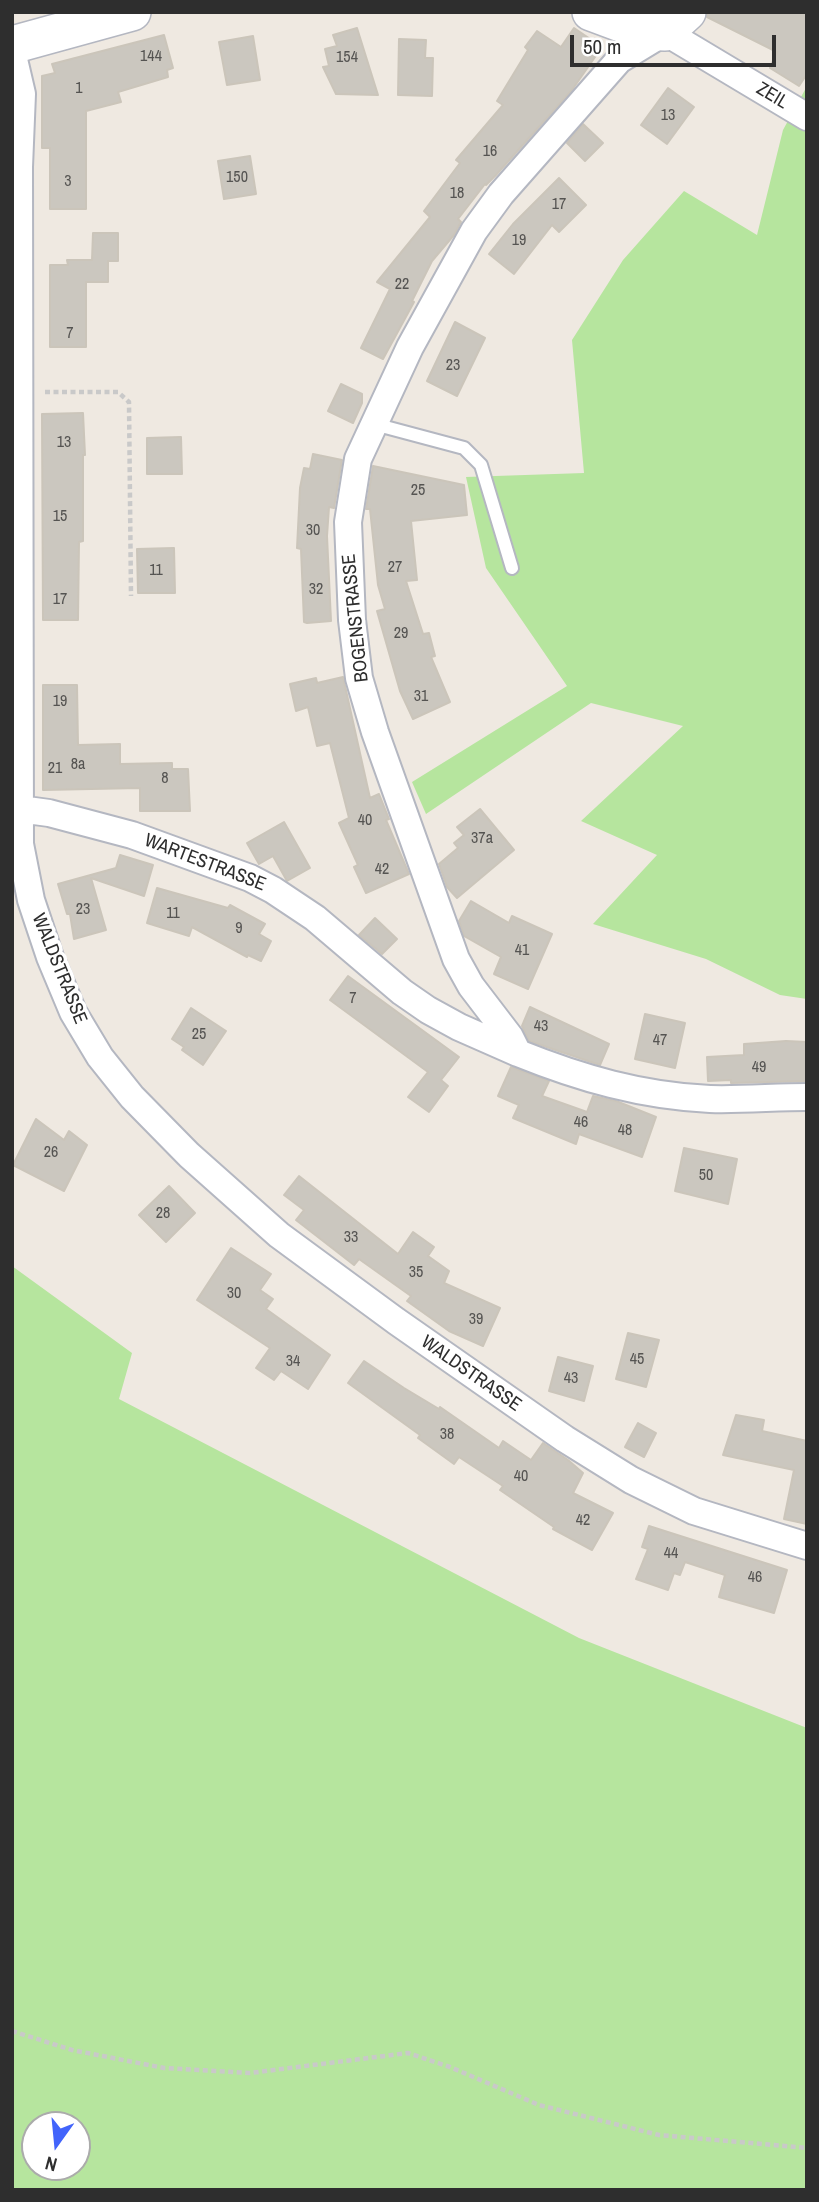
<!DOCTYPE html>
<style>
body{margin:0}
#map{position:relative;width:819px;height:2202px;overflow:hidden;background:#efe9e1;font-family:"Archivo Narrow",sans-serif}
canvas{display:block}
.frame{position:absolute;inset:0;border:14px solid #2e2e2e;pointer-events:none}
.north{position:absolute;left:21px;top:2111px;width:70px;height:70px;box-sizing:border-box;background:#fff;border:2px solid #ababab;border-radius:50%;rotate:195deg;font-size:19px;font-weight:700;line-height:28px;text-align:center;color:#2e2e2e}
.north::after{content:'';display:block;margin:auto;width:24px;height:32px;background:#4264fb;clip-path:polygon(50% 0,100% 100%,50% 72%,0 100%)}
.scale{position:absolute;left:570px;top:35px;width:206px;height:32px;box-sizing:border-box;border:4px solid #2e2e2e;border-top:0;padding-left:9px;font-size:21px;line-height:24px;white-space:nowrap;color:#2e2e2e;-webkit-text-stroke:5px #fff;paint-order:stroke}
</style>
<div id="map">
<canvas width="819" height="2202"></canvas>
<div class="frame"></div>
<div class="north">N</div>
<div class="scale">50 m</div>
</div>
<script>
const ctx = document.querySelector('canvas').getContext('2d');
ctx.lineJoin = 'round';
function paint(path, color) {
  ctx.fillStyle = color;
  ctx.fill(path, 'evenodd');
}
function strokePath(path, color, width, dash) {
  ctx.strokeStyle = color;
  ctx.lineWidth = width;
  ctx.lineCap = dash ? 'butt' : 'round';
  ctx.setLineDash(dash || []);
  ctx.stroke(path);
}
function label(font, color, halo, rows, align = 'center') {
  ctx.font = font + ' "Archivo Narrow",sans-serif';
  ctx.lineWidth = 7;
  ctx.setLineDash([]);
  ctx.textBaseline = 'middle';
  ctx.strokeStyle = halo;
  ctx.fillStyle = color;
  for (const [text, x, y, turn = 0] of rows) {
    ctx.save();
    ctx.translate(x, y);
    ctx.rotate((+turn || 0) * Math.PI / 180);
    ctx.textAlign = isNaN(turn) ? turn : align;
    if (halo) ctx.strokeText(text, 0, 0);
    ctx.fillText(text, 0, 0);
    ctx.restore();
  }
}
paint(new Path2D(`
 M 807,86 L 807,999 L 780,995 L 706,959 L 593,924 L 657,855 L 581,821 L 683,726 L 591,703 L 426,814 L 412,782 L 567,686 L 486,568 L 466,477 L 584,473 L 572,340 L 623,260 L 684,191 L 757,235 L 783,130 Z
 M 12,1266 L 132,1353 L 119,1399 L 579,1638 L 807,1728 L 807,2190 L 12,2190 ZM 35,2125 L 77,2125 L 77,2167 L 35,2167 Z`), '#b6e59e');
const building = new Path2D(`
 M 707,12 L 807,12 L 807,74 L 799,86 L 770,68 L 777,52 L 707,17 Z
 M 357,28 L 378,95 L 336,94 L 323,67 L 329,66 L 325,49 L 337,46 L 333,35 Z
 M 574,28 L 602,47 L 572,90 L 496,175 L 486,185 L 485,184 L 458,219 L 461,222 L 454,235 L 432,261 L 412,301 L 414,302 L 383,359 L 361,348 L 390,289 L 377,282 L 430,217 L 424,211 L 460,163 L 456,160 L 503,105 L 497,101 L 528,50 L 525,47 L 537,31 L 561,47 Z
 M 164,35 L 173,68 L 167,70 L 168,77 L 118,92 L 121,102 L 86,111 L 86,209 L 50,209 L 50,148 L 42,148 L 42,76 L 55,73 L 52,64 Z
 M 253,36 L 260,80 L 227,85 L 219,42 Z
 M 399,39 L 426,40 L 425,58 L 433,58 L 432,96 L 398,95 Z
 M 668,88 L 694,107 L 667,144 L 641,125 Z
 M 583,124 L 603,143 L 585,161 L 567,143 Z
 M 250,156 L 256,194 L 224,199 L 218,161 Z
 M 559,178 L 586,205 L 559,232 L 552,225 L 514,274 L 489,254 L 513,224 Z
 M 93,233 L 118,233 L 118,261 L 108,261 L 108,282 L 86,282 L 86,347 L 50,347 L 50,265 L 68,265 L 67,260 L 92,260 Z
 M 455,322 L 485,338 L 457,396 L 427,381 Z
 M 341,384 L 362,394 L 362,403 L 353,423 L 328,411 Z
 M 83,413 L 85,455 L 83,455 L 83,541 L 79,542 L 78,620 L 43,620 L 42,414 Z
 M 181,437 L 182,474 L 147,474 L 147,438 Z
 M 313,454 L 342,460 L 334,508 L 329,507 L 327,536 L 331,621 L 307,623 L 304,622 L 301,549 L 297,548 L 300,488 L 304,468 L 310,469 Z
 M 373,466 L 464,485 L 467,515 L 411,521 L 417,580 L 406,581 L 423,634 L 429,633 L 435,656 L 431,657 L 450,702 L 413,719 L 400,691 L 377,611 L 385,609 L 378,585 L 370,509 L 366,509 Z
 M 174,548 L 175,593 L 138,593 L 137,549 Z
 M 343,677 L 370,798 L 379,794 L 389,819 L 386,820 L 409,874 L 366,893 L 354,867 L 358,865 L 339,823 L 349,818 L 330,743 L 317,746 L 308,707 L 296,711 L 290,684 L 316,678 L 317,683 Z
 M 43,685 L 77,685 L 78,745 L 120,744 L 120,764 L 172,763 L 172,769 L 188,769 L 190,811 L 140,811 L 140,788 L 43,790 Z
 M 480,809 L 514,850 L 457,898 L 447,887 L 439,864 L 458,848 L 454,843 L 464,835 L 457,827 Z
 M 284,822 L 310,868 L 287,881 L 273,856 L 259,864 L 247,843 Z
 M 120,855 L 153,865 L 144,896 L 91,878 L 106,930 L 74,939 L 70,914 L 67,914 L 58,884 L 116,868 Z
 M 157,888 L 228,908 L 230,905 L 265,924 L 259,934 L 271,941 L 261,961 L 248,955 L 247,957 L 192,927 L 189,936 L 147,923 Z
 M 471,901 L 509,923 L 512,916 L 552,934 L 528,989 L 494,974 L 501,957 L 464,936 L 459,921 Z
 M 375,918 L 397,939 L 382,954 L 359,935 Z
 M 348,976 L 459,1057 L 441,1080 L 448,1086 L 429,1112 L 408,1097 L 428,1072 L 330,1000 Z
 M 530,1007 L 609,1044 L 600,1065 L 529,1041 L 522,1026 Z
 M 191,1008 L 226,1031 L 203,1065 L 182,1050 L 184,1047 L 172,1039 Z
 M 645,1014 L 685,1023 L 675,1068 L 635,1059 Z
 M 786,1041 L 807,1042 L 807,1081 L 731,1083 L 731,1080 L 708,1081 L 707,1057 L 744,1055 L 744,1044 Z
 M 511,1067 L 549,1081 L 542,1096 L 587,1112 L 593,1096 L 616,1101 L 656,1117 L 642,1157 L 579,1134 L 576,1144 L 513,1118 L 519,1105 L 498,1096 Z
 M 36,1119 L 64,1140 L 69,1131 L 87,1145 L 64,1191 L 13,1165 Z
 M 684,1148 L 737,1159 L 728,1204 L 675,1191 Z
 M 299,1176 L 398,1254 L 413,1232 L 434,1247 L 428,1256 L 449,1271 L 444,1283 L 500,1308 L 483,1346 L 449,1331 L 407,1301 L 411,1296 L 359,1259 L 354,1265 L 296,1220 L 304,1210 L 284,1195 Z
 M 169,1186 L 195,1213 L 166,1242 L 139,1215 Z
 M 231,1248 L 271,1274 L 260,1290 L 273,1299 L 266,1309 L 330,1355 L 308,1389 L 281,1371 L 274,1380 L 256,1368 L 270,1348 L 197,1300 Z
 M 628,1333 L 659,1340 L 646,1387 L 616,1379 Z
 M 558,1357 L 593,1366 L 584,1401 L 549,1391 Z
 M 364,1361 L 404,1388 L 439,1409 L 440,1407 L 499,1448 L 503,1441 L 531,1460 L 543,1443 L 568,1460 L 583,1473 L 573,1493 L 613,1513 L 592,1550 L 553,1529 L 554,1527 L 500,1490 L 503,1486 L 459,1457 L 454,1464 L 418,1438 L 420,1435 L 348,1383 Z
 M 736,1415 L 764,1420 L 762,1431 L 807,1441 L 807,1524 L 784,1519 L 794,1470 L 723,1455 Z
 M 638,1423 L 656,1433 L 644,1457 L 625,1447 Z
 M 649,1526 L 787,1570 L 774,1613 L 719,1597 L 725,1575 L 685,1562 L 680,1575 L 674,1573 L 668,1590 L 636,1579 L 648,1549 L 642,1547 Z`);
paint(building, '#cbc7bf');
strokePath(building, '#cbc5ba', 2);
const lane = new Path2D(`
 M 374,424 L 464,448 L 481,465 L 512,568`);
const street = new Path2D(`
 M 12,51 L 22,94 L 19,167 L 20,844 L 31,900 L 50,957 L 73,1012 L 100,1057 L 132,1097 L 189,1155 L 279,1235 L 396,1321 L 565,1439 L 631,1480 L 694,1511 L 807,1546
 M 807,117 L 665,32 L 619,60 L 501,194 L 474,231 L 410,347 L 358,459 L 348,522 L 352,620 L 359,678 L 375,732 L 456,959 L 471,986 L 510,1037 L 518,1053 C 580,1078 642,1096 710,1099 C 742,1100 775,1097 807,1097
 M 12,808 L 49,813 L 132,835 L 250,878 L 273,890 L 315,918 L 402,992 L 428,1010 L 459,1027 L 518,1053`);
const secondary = new Path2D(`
 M 591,12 L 642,31 L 665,32 L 687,12
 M 12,45 L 132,12`);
strokePath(lane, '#b4b7c1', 16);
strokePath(street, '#b4b7c1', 30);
strokePath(secondary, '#b4b7c1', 40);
strokePath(new Path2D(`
 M 45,392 L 118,392 L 129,402 L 131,596
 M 12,2031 L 72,2050 L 164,2068 L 250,2073 L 408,2053 L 450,2067 L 539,2105 L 659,2135 L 807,2148`), '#c9c9c9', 4.5, [5, 3.5]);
strokePath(lane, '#fff', 12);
strokePath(street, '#fff', 26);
strokePath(secondary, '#fff', 37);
label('16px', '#555452', null, [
 ["144",151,57],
 ["154",347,58],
 ["1",79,89],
 ["13",668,116],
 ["16",490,152],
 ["150",237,178],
 ["3",68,182],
 ["18",457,194],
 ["17",559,205],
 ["19",519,241],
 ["22",402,285],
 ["7",70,334],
 ["23",453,366],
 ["13",64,443],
 ["25",418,491],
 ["15",60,517],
 ["30",313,531],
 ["27",395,568],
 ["11",156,571],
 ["32",316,590],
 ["17",60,600],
 ["29",401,634],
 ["31",421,697],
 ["19",60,702],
 ["8a",78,765],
 ["21",55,769],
 ["8",165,779],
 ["40",365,821],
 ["37a",482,839],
 ["42",382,870],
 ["23",83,910],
 ["11",173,914],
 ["9",239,929],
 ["41",522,951],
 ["7",353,999],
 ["43",541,1027],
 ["25",199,1035],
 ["47",660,1041],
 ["49",759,1068],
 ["46",581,1123],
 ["48",625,1131],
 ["26",51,1153],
 ["50",706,1176],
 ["28",163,1214],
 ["33",351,1238],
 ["35",416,1273],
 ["30",234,1294],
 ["39",476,1320],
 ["45",637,1360],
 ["34",293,1362],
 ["43",571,1379],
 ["38",447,1435],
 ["40",521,1477],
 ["42",583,1521],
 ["44",671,1554],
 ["46",755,1578]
]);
label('19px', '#2e2e2e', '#fff', [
 ["ZEIL",772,96,31],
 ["BOGENSTRASSE",356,618,-96],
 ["WARTESTRASSE",205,863,21],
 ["WALDSTRASSE",59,969,68],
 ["WALDSTRASSE",471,1374,35]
]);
</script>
